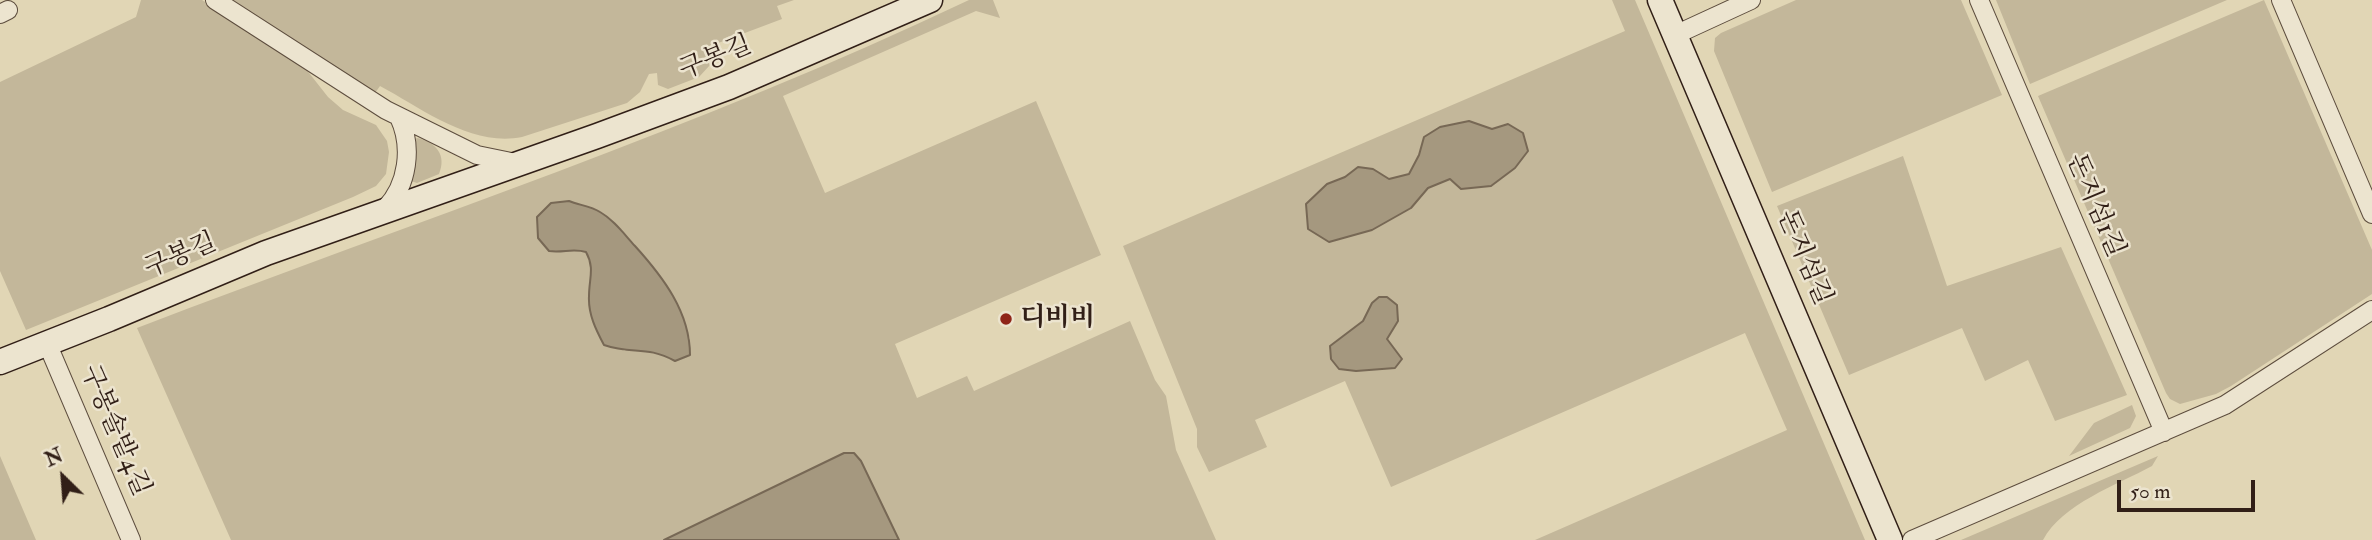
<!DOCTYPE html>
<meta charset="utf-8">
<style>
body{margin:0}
#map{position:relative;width:2372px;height:540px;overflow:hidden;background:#e1d6b5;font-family:"IM FELL Double Pica",serif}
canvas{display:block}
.north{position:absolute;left:28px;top:442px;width:70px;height:70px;-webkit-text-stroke:5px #ece4cf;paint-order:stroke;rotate:335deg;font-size:19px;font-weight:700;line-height:28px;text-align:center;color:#311f17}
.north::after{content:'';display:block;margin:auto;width:24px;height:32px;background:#311f17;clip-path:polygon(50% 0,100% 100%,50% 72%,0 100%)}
.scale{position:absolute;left:2117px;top:480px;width:138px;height:32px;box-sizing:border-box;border:4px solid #311f17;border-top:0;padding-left:9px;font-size:21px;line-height:24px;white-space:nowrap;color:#311f17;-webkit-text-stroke:5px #ece4cf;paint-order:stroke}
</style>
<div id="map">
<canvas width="2372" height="540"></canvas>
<div class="north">N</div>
<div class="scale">50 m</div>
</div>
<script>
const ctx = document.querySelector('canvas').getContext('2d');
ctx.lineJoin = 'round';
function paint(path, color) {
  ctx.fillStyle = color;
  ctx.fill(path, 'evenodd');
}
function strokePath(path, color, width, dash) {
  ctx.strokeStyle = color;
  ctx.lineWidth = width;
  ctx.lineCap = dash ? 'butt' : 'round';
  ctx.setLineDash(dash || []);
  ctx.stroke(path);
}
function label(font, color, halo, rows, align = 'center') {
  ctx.font = font + ' "IM FELL Double Pica","Noto Serif KR",serif';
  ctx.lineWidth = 5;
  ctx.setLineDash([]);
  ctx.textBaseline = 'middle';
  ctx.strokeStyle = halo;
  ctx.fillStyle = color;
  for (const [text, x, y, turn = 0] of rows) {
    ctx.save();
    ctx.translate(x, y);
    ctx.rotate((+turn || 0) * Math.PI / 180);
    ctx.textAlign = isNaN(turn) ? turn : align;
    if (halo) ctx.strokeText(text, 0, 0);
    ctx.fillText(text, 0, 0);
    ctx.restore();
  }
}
paint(new Path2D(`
 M 141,0 L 202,0 L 302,64 L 328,97 L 343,110 L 376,125 L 387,141 L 389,152 L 386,174 L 376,186 L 353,197 L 26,330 L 0,271 L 0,82 L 136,17 Z
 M 230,0 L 794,0 L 777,6 L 782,19 L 705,48 L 710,65 L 699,77 L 668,89 L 658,85 L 657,73 L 649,74 L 640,92 L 627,103 L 522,137 C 471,147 423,109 380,86 L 375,93 Z
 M 969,0 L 993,0 L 1000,18 L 976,11 L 783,96 L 825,193 L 1036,101 L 1101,255 L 895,344 L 917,398 L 967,376 L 974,391 L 1130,321 L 1155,380 L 1166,396 L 1176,450 L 1216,540 L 899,540 L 861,461 L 853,453 L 844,453 L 664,540 L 231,540 L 137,328 C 416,221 700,128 969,0 ZM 621,229 C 652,267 675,292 690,339 L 675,361 C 658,351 644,348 624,351 L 588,298 L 593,264 L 586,252 L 574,249 Z
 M 1612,0 L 1635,0 L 1865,540 L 1535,540 L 1787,430 L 1745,333 L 1391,487 L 1345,381 L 1255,420 L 1267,447 L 1209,472 L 1197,447 L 1197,429 L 1123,246 L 1625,31 ZM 1469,121 L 1492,129 L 1461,189 L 1450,179 L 1428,188 L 1411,208 L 1327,184 L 1345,177 L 1359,167 L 1373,169 L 1389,179 L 1409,174 L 1419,155 L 1424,137 ZM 1363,321 L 1398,321 L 1387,339 L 1395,368 L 1356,371 L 1330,346 Z
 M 1796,0 L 1961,0 L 2002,95 L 1772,192 L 1714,51 L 1715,38 L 1721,33 Z
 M 1996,0 L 2227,0 L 2030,84 Z
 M 2264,0 L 2372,250 L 2372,294 L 2231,386 L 2216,394 L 2180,404 L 2170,399 L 2166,393 L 2038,96 Z
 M 417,138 C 436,142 447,155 439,174 L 417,183 L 411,181 L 413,140 Z
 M 1903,156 L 1947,286 L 2061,247 L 2127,395 L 2055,421 L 2028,360 L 1985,381 L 1962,328 L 1849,375 L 1777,206 Z
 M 2132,405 L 2136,416 L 2130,428 L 2069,456 L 2094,423 Z
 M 0,456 L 36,540 L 0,540 Z
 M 2158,456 L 2152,466 C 2117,485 2062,504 2043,540 L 1961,540 Z`), '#c3b79a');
const water = new Path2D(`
 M 1469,121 L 1492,129 L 1508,124 L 1523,133 L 1528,151 L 1515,168 L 1491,186 L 1461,189 L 1450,179 L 1428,188 L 1411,208 L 1372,230 L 1329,242 L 1308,229 L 1306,204 L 1327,184 L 1345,177 L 1358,167 L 1373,169 L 1389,179 L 1409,174 L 1419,155 L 1424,137 L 1440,127 Z
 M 569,201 C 578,205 591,206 600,212 C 614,220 624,234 635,246 C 663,277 690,312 690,355 L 675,361 C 646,345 633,355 604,345 C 596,330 588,314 589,296 C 589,279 595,268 586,252 C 573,248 563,253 549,251 L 538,238 L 537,217 L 551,203 Z
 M 1379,297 L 1387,297 L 1397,305 L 1398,321 L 1387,339 L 1402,359 L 1395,368 L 1356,371 L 1339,369 L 1331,359 L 1330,346 L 1363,321 L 1372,303 Z
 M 844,453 L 854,453 L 861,461 L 899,540 L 664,540 Z`);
paint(water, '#a5987f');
strokePath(water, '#776855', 2);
const street = new Path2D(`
 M 215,0 L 386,110 L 477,155 L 516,163
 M 1979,0 L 2164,432
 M 2281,0 L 2372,214
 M 0,14 L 8,10
 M 1675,35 L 1751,0
 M 385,209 C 408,185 413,147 399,117
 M 47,343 L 131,540
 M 1912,540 L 2225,405 L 2372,310`);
const secondary = new Path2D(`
 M 1660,0 L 1890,540
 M 0,362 L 109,319 L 266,253 L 597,136 L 729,87 L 930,0`);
strokePath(street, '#5d4d3e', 20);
strokePath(secondary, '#311f17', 27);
strokePath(street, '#ece4cf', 18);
strokePath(secondary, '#ece4cf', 24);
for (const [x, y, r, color] of [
 [1006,319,7,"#8f2418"]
]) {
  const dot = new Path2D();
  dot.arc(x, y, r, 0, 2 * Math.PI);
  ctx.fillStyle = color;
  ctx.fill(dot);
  strokePath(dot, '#ece4cf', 2.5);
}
label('26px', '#311f17', '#ece4cf', [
 ["구봉길",716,59,-22],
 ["돈지섬1길",2094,206,67],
 ["구봉길",181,257,-23],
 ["돈지섬길",1803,258,67],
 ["구봉솔밭4길",114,431,67]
]);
label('bold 26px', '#311f17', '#ece4cf', [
 ["디비비",1020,319]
], 'left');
</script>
